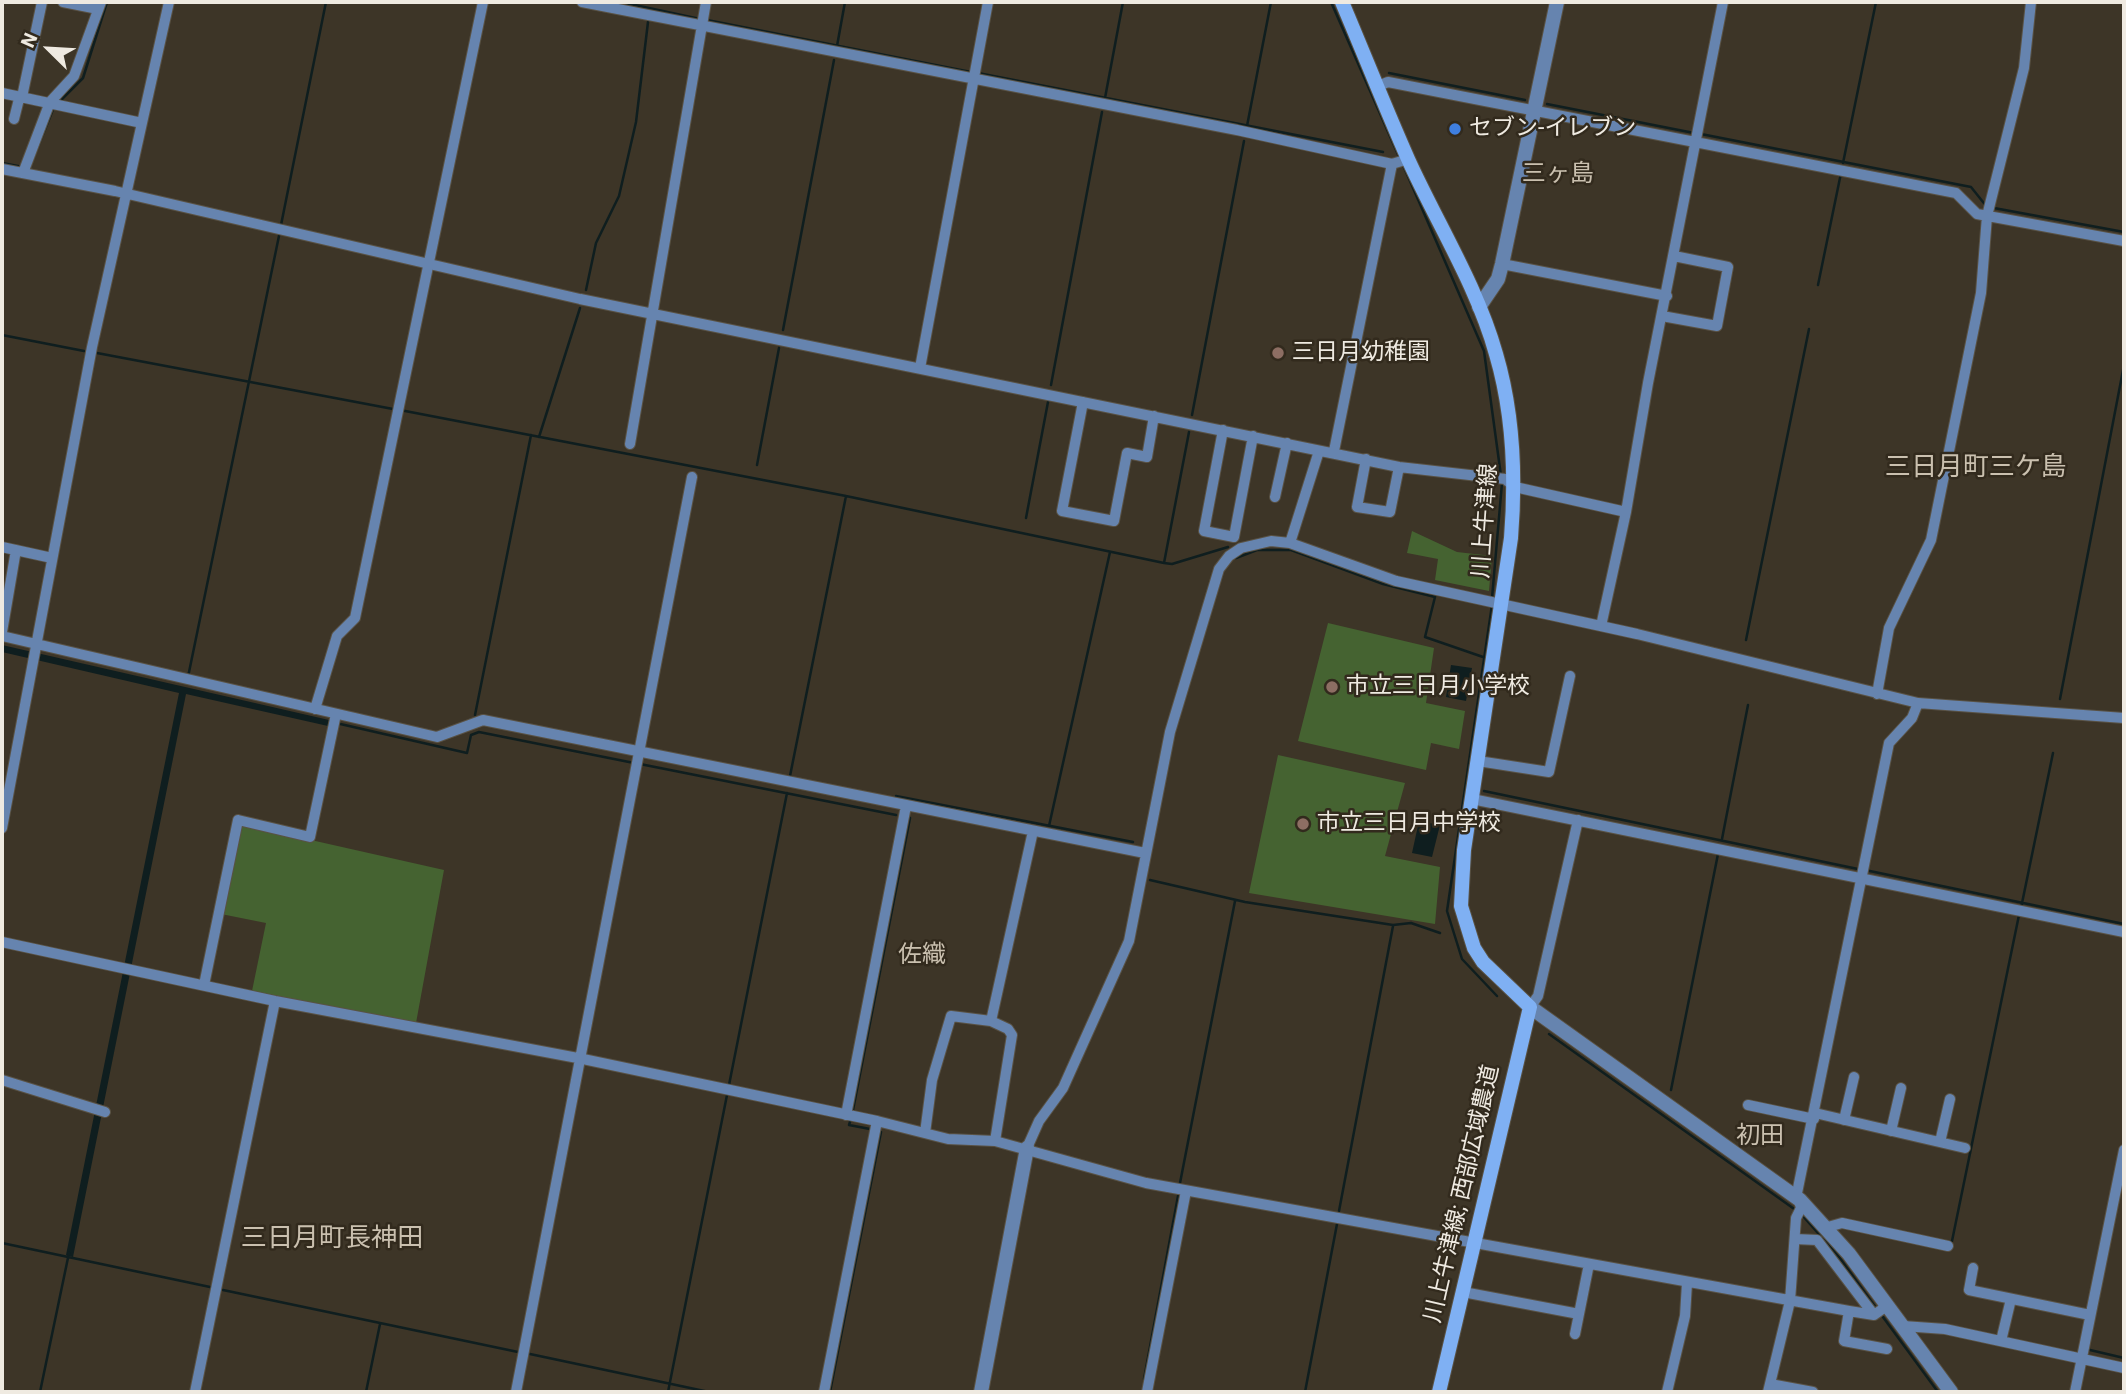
<!DOCTYPE html>
<meta charset="utf-8">
<style>
body{margin:0}
#map{position:relative;width:2126px;height:1394px;overflow:hidden;background:#3d3527;font-family:Roboto,sans-serif}
canvas{display:block}
.frame{position:absolute;inset:0;border:4px solid #efeae1;pointer-events:none}
.north{position:absolute;left:14px;top:14px;width:70px;height:70px;-webkit-text-stroke:5px #322a1d;paint-order:stroke;rotate:294deg;font-size:19px;font-weight:700;line-height:28px;text-align:center;color:#efeae1}
.north::after{content:'';display:block;margin:auto;width:24px;height:32px;background:#efeae1;clip-path:polygon(50% 0,100% 100%,50% 72%,0 100%)}
</style>
<div id="map">
<canvas width="2126" height="1394"></canvas>
<div class="frame"></div>
<div class="north">N</div>
</div>
<script>
const ctx = document.querySelector('canvas').getContext('2d');
ctx.lineJoin = 'round';
function paint(path, color) {
  ctx.fillStyle = color;
  ctx.fill(path, 'evenodd');
}
function strokePath(path, color, width, dash) {
  ctx.strokeStyle = color;
  ctx.lineWidth = width;
  ctx.lineCap = dash ? 'butt' : 'round';
  ctx.setLineDash(dash || []);
  ctx.stroke(path);
}
function label(font, color, halo, rows, align = 'center') {
  ctx.font = font + ' Roboto,"Noto Sans JP",sans-serif';
  ctx.lineWidth = 5;
  ctx.setLineDash([]);
  ctx.textBaseline = 'middle';
  ctx.strokeStyle = halo;
  ctx.fillStyle = color;
  for (const [text, x, y, turn = 0] of rows) {
    ctx.save();
    ctx.translate(x, y);
    ctx.rotate((+turn || 0) * Math.PI / 180);
    ctx.textAlign = isNaN(turn) ? turn : align;
    if (halo) ctx.strokeText(text, 0, 0);
    ctx.fillText(text, 0, 0);
    ctx.restore();
  }
}
paint(new Path2D(`
 M 1412,531 L 1457,552 L 1492,556 L 1489,591 L 1435,580 L 1438,559 L 1407,553 Z
 M 1328,623 L 1434,648 L 1426,703 L 1465,711 L 1459,749 L 1431,743 L 1426,770 L 1298,741 Z
 M 1278,755 L 1405,783 L 1385,856 L 1440,867 L 1435,924 L 1249,893 Z
 M 240,824 L 444,870 L 416,1023 L 252,991 L 266,923 L 221,914 Z`), '#456331');
paint(new Path2D(`
 M 2,645 L 329,720 L 328,726 L 186,694 L 73,1257 L 66,1255 L 179,693 L 2,652 Z
 M 1451,665 L 1472,668 L 1466,701 L 1446,697 Z
 M 1419,821 L 1440,825 L 1432,857 L 1412,853 Z`), '#0f1e1f');
strokePath(new Path2D(`
 M 621,2 L 700,19
 M 1331,2 L 1400,159
 M 707,20 L 971,72
 M 837,46 L 845,2
 M 978,73 L 1383,152
 M 1389,73 L 1525,100
 M 1105,98 L 1123,2
 M 58,103 L 83,78 L 107,2
 M 1547,104 L 1694,133
 M 1247,126 L 1271,2
 M 1701,134 L 1971,187 L 1987,207
 M 2,163 L 23,167
 M 1843,163 L 1876,2
 M 1403,165 L 1484,351 L 1501,476
 M 29,169 L 54,107
 M 1994,208 L 2124,232
 M 281,225 L 326,2
 M 1818,285 L 1841,173
 M 586,290 L 596,243 L 619,196 L 636,122 L 648,22
 M 783,330 L 834,60
 M 2,335 L 84,351
 M 97,353 L 393,409
 M 1051,385 L 1102,112
 M 400,410 L 846,496 L 1164,563 L 1172,564 L 1228,547
 M 1192,415 L 1244,141
 M 539,437 L 580,308
 M 757,465 L 779,348
 M 1026,518 L 1048,402
 M 1236,558 L 1257,550 L 1291,550 L 1383,584 L 1435,597 L 1425,637 L 1483,657
 M 1164,563 L 1189,432
 M 1492,598 L 1502,483
 M 1492,605 L 1447,911 L 1462,959 L 1497,996
 M 1746,640 L 1809,329
 M 188,677 L 280,231
 M 2060,699 L 2124,365
 M 475,715 L 531,435
 M 336,723 L 467,753 L 471,735 L 479,732 L 634,763
 M 640,764 L 896,815
 M 790,776 L 846,496
 M 1484,791 L 1858,869
 M 896,796 L 1133,842
 M 1049,826 L 1110,552
 M 1722,839 L 1748,705
 M 1865,870 L 2124,924
 M 1150,880 L 1245,902 L 1393,925 L 1411,923 L 1440,933
 M 2021,908 L 2053,753
 M 1549,1034 L 1797,1211
 M 729,1085 L 787,793
 M 1671,1090 L 1718,854
 M 853,1110 L 910,818
 M 850,1122 L 849,1125 L 870,1129
 M 1180,1183 L 1235,901
 M 1339,1211 L 1393,926
 M 1802,1215 L 1839,1257 L 1876,1308
 M 1952,1241 L 2019,915
 M 2,1243 L 210,1287
 M 223,1290 L 518,1352
 M 1880,1313 L 1938,1392
 M 2090,1350 L 2124,1358
 M 530,1354 L 709,1392
 M 1144,1379 L 1178,1196
 M 40,1392 L 69,1253
 M 366,1392 L 380,1324
 M 668,1392 L 727,1095
 M 830,1392 L 881,1132
 M 1305,1392 L 1337,1224`), '#0f1e1f', 2.5);
const minor = new Path2D(`
 M 63,2 L 98,9
 M 582,2 L 1237,130 L 1392,164 L 1408,159
 M 1378,86 L 1388,82 L 1956,193 L 1977,214 L 2124,241
 M 2,93 L 142,123
 M 14,119 L 19,99 L 22,97 L 42,2
 M 2,169 L 115,191 L 580,299 L 1399,467 L 1505,479 L 1515,487 L 1626,512
 M 23,173 L 50,102 L 74,76 L 101,2
 M 1502,264 L 1667,296
 M 1662,316 L 1717,326 L 1728,267 L 1674,256
 M 920,368 L 988,2
 M 1083,402 L 1062,511 L 1114,521 L 1127,453 L 1147,457 L 1154,416
 M 1223,430 L 1204,531 L 1234,537 L 1253,436
 M 630,444 L 706,2
 M 1334,451 L 1392,164
 M 1366,459 L 1357,507 L 1390,512 L 1399,467
 M 1275,497 L 1287,443
 M 1290,543 L 1319,451
 M 2,547 L 52,558
 M 1601,626 L 1626,512 L 1648,383 L 1723,2
 M 2,632 L 16,550
 M 2,636 L 437,737 L 483,720 L 1145,853
 M 1877,694 L 1889,628 L 1931,540 L 1981,293 L 1987,216 L 2024,68 L 2031,2
 M 1918,703 L 2124,718
 M 315,709 L 337,636 L 355,618 L 483,2
 M 1478,761 L 1549,772 L 1570,676
 M 1472,799 L 2124,932
 M 2,828 L 92,347 L 169,2
 M 2,942 L 275,1001 L 583,1059 L 877,1121 L 948,1139 L 995,1141 L 1146,1183 L 1849,1311 L 1874,1315 L 1888,1305
 M 204,985 L 238,820 L 310,837 L 336,714
 M 1530,1007 L 1538,996 L 1578,820
 M 991,1021 L 1008,1029 L 1012,1035 L 995,1141
 M 2,1080 L 105,1112
 M 1748,1105 L 1814,1119
 M 1815,1113 L 1965,1148
 M 846,1115 L 906,806
 M 1844,1120 L 1854,1077
 M 1891,1131 L 1901,1088
 M 925,1133 L 932,1080 L 951,1016 L 991,1021 L 1033,831
 M 1940,1142 L 1950,1099
 M 1027,1148 L 1039,1121 L 1063,1088 L 1129,941 L 1170,732 L 1219,569 L 1229,556 L 1241,548 L 1271,541 L 1290,543 L 1396,581 L 1637,634 L 1918,703 L 1912,718 L 1889,743 L 1797,1193 L 1801,1208 L 1796,1218 L 1790,1301 L 1768,1392
 M 1828,1227 L 1842,1223 L 1948,1246
 M 1795,1239 L 1817,1240 L 1874,1315
 M 1973,1268 L 1969,1290 L 2090,1315
 M 1463,1292 L 1579,1314
 M 1849,1311 L 1844,1341 L 1887,1349
 M 1903,1326 L 1945,1329 L 2124,1368
 M 1575,1334 L 1589,1264
 M 2001,1341 L 2011,1299
 M 1770,1384 L 1813,1392
 M 195,1392 L 275,1001
 M 516,1392 L 692,477
 M 824,1392 L 877,1121
 M 1147,1392 L 1186,1191
 M 1667,1392 L 1685,1316 L 1687,1283
 M 2075,1392 L 2124,1150`);
const tertiary = new Path2D(`
 M 1479,307 L 1498,279 L 1502,264 L 1557,2
 M 1530,1007 L 1800,1200 L 1849,1254 L 1951,1392
 M 981,1392 L 1027,1148`);
const secondary = new Path2D(`
 M 1342,2 C 1364,54 1385,107 1408,159 C 1437,223 1477,286 1496,354 C 1514,415 1516,476 1511,538 L 1464,850 L 1461,906 L 1474,948 L 1483,962 L 1530,1007 L 1439,1392`);
strokePath(minor, '#595245', 12);
strokePath(tertiary, '#595245', 16);
strokePath(secondary, '#595245', 16);
strokePath(minor, '#6684af', 10);
strokePath(tertiary, '#6684af', 14);
strokePath(secondary, '#7fb0f3', 14);
for (const [x, y, r, color] of [
 [1455,129,7,"#3f7fe0"],
 [1278,353,7,"#8d6e63"],
 [1332,687,7,"#8d6e63"],
 [1303,824,7,"#8d6e63"]
]) {
  const dot = new Path2D();
  dot.arc(x, y, r, 0, 2 * Math.PI);
  ctx.fillStyle = color;
  ctx.fill(dot);
  strokePath(dot, '#322a1d', 2.5);
}
label('23px', '#efeae1', '#322a1d', [
 ["セブン-イレブン",1469,129],
 ["三日月幼稚園",1292,353],
 ["市立三日月小学校",1346,687],
 ["市立三日月中学校",1317,824]
], 'left');
label('23px', '#efeae1', '#322a1d', [
 ["川上牛津線",1486,521,-86],
 ["川上牛津線; 西部広域農道",1463,1194,-77]
]);
label('24px', '#cac0af', '#322a1d', [
 ["三ヶ島",1558,175],
 ["佐織",922,956],
 ["初田",1760,1137]
]);
label('26px', '#cac0af', '#322a1d', [
 ["三日月町三ケ島",1976,468],
 ["三日月町長神田",332,1239]
]);
</script>
